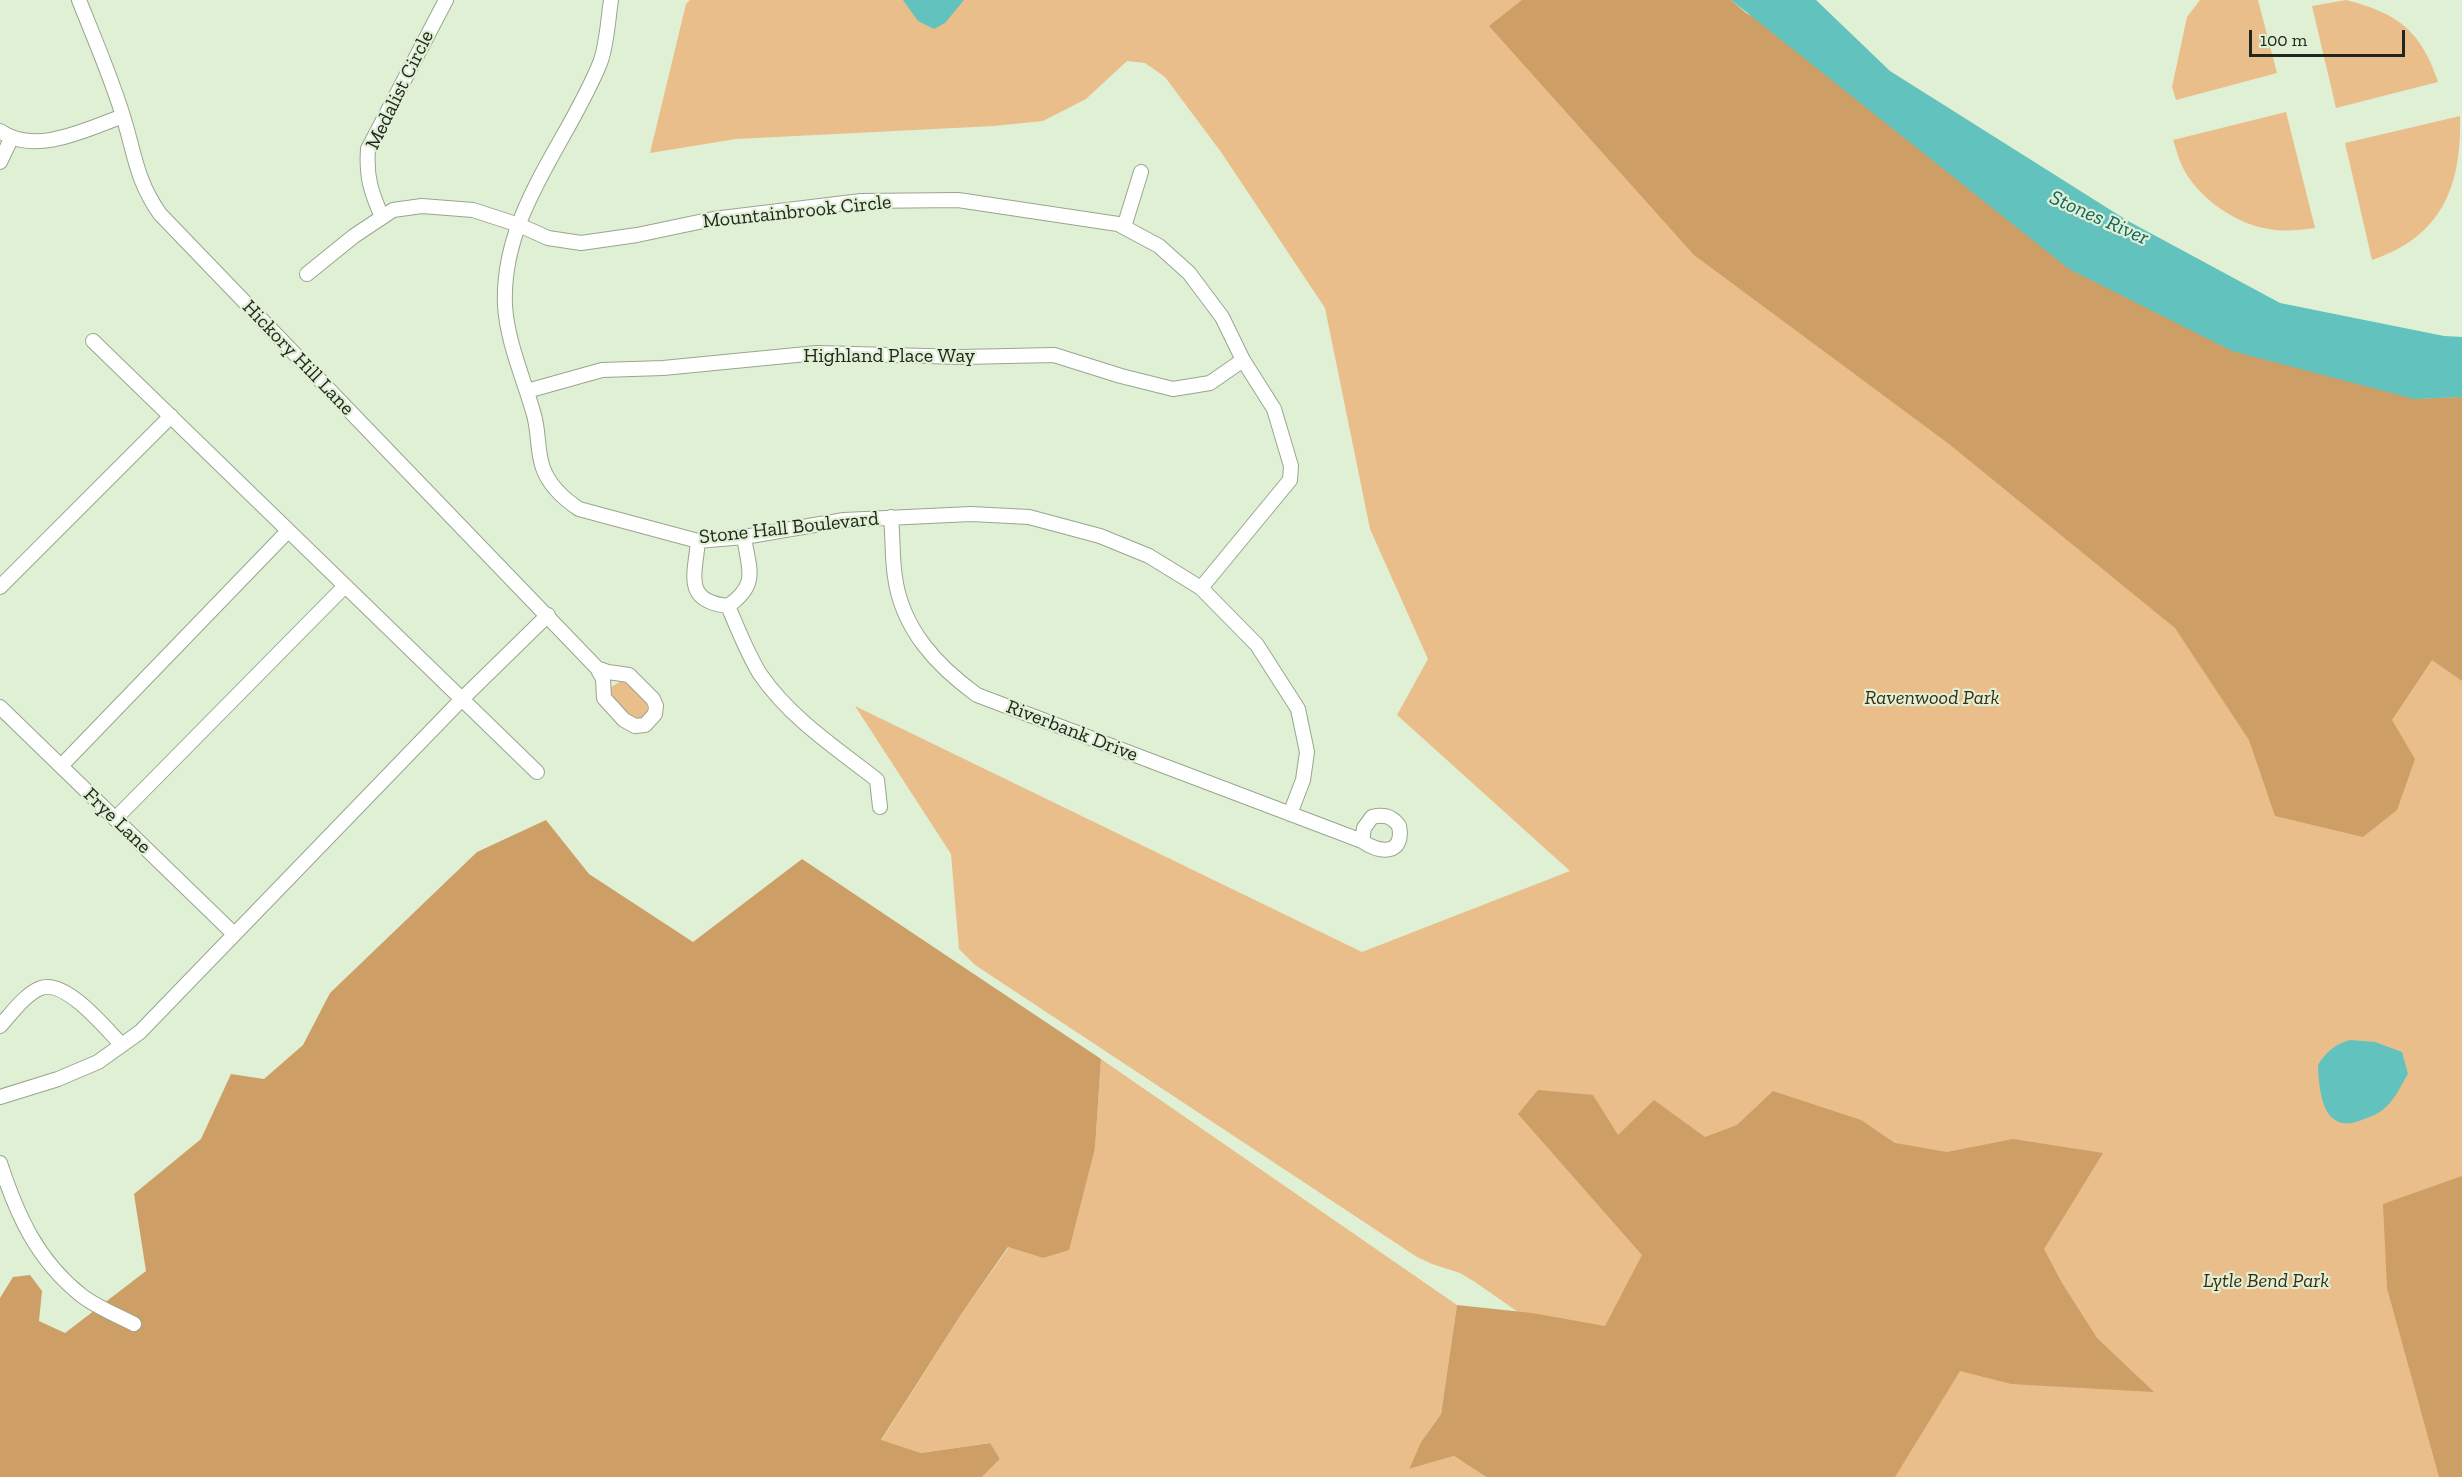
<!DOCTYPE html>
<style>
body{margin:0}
#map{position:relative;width:2462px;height:1477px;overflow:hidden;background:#e0f0d5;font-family:"Zilla Slab",serif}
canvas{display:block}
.scale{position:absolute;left:2249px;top:30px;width:156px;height:27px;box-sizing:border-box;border:3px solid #21271d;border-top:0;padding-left:8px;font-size:18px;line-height:21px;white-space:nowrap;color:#21271d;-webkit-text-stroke:4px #e0f0d5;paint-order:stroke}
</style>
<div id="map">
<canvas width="2462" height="1477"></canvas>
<div class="scale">100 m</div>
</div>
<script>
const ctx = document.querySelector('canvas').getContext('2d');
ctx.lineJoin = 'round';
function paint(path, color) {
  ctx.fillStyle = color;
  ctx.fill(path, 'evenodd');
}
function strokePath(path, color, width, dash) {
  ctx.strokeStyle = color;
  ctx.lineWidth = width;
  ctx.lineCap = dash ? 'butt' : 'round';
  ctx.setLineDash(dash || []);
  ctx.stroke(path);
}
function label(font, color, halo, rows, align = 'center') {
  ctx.font = font + ' "Zilla Slab",serif';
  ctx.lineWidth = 4.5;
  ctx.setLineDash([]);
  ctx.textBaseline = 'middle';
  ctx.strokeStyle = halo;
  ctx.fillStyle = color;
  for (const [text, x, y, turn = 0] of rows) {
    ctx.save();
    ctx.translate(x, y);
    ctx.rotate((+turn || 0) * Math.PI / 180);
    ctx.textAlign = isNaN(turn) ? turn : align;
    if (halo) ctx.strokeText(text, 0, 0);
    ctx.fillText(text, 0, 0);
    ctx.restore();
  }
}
paint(new Path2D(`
 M 690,0 L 1648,0 L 2129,347 L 2462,352 L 2462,1477 L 1776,1477 L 1528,1319 L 1475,1282 L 1460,1273 L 1432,1264 L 1417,1257 L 975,965 L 959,949 L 951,854 L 855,706 L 1362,952 L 1570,871 L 1397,715 L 1428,659 L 1370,529 L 1325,308 L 1221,152 L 1165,77 L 1145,63 L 1127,61 L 1086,99 L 1043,121 L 994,126 L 736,139 L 650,153 L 686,4 Z
 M 2200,0 L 2258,0 L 2277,73 L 2176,100 L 2172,87 L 2187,17 Z
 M 2346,0 C 2398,13 2421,31 2438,82 L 2336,108 L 2312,6 Z
 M 2286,112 L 2315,228 C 2299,230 2285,232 2269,229 C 2235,224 2197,197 2182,166 C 2178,158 2176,148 2173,140 Z
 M 2460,116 C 2462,187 2441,237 2372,260 L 2345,143 Z
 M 621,681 C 634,684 652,702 647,716 L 639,720 L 630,718 L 611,696 L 611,687 Z
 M 1101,1059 L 1457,1305 L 1441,1414 L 1421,1442 L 1409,1469 L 1454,1456 L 1486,1477 L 982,1477 L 1000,1459 L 989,1443 L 921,1453 L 881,1441 L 962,1313 L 1009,1247 L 1043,1258 L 1095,1148 Z`), '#eabe8a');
paint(new Path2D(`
 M 1522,0 L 1731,0 L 1746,13 L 2414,399 L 2462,397 L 2462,681 L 2432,660 L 2392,720 L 2415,759 L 2397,810 L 2363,837 L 2275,816 L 2249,740 L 2175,628 L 1949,444 L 1694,255 L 1489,26 Z
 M 546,820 L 589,874 L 693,942 L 802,859 L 1101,1059 L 1095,1148 L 1069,1250 L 1043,1258 L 1008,1247 L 962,1313 L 881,1440 L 921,1453 L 990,1443 L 1000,1459 L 982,1477 L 0,1477 L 0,1298 L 13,1277 L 30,1275 L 42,1291 L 39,1321 L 65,1333 L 146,1271 L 134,1194 L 201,1139 L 231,1074 L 264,1079 L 303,1045 L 330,993 L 477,852 Z
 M 1538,1090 L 1593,1095 L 1618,1135 L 1654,1100 L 1705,1137 L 1737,1125 L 1773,1091 L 1861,1120 L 1895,1143 L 1947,1152 L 2013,1139 L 2103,1153 L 2044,1249 L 2062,1283 L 2097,1338 L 2154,1392 L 2011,1384 L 1960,1371 L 1895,1477 L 1486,1477 L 1454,1456 L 1409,1469 L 1421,1442 L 1441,1414 L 1457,1305 L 1532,1313 L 1605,1326 L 1642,1255 L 1518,1114 Z
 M 2462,1176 L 2462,1477 L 2439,1477 L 2387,1288 L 2383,1204 Z`), '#cd9f67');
paint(new Path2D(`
 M 903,0 L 964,0 L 945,23 L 934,29 L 918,21 Z
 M 1731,0 L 1816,0 L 1890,71 L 2128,221 L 2280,303 L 2444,336 L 2462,337 L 2462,397 L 2414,399 L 2232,351 L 2069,269 Z
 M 2350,1040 L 2375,1042 L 2402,1052 L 2408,1074 C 2401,1085 2397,1096 2387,1106 C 2379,1114 2370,1117 2359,1121 C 2322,1134 2319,1090 2318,1065 C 2326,1052 2335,1044 2350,1040 Z`), '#61c2be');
const minor = new Path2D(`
 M 79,0 C 94,38 111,77 123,116 C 135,154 136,180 160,214 L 597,668 L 603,679 L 604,698 L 624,720 L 635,726 L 645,725 L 655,714 L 656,706 L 653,699 L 629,675 L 608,672 L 597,668
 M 611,0 C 608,19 607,45 600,63 C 568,143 501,213 505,305 C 507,342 524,379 534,415 C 539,432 537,452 543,468 C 549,485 564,499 579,509 L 698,541 L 744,537 L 844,520 L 971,514 L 1029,517 L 1100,536 L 1149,556 L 1201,588 L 1257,645 L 1298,709 L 1307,752 L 1303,780 L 1290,814
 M 0,131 C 34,156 88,129 123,116
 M 0,162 L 11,139
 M 382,217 C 371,192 366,177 368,149 L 446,0
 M 1124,227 L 1141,172
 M 307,274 L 354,236 L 393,210 L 422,206 L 473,210 L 519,225 L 548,238 L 581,243 L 637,235 L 713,219 L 861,201 L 958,200 L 1118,224 L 1159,246 L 1189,273 L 1222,317 L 1243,360 L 1274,409 L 1291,466 L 1290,480 L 1201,588
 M 93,341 L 537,772
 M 527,391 L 602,370 L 663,368 L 817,353 L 962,357 L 1054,355 L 1121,376 L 1173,389 L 1210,383 L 1243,360
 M 891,517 C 893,537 892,558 895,577 C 902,629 937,666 977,695 L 1362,841 C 1379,854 1405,855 1399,826 C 1392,816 1384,814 1372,817 L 1364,828 L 1362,841
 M 698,541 C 695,575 683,601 728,606 C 759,584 749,570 744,537
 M 0,587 L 171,416
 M 728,606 C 738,629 747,653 760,674 C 790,718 836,748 877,780 L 880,807
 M 0,707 L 234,934
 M 61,766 L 288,531
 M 115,819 L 345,586
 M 0,1026 C 12,1013 25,994 41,988 C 66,979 106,1029 122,1045
 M 0,1097 L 58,1079 L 98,1062 L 140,1032 L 461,700 L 548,615
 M 0,1163 C 17,1215 37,1260 81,1295 C 96,1307 117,1315 134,1324`);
strokePath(minor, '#98a68d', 16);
strokePath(minor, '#fff', 14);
label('20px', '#21271d', '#e0f0d5', [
 ["Medalist Circle",400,90,-64],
 ["Mountainbrook Circle",797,212,-6],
 ["Highland Place Way",889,356],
 ["Hickory Hill Lane",298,358,46],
 ["Stone Hall Boulevard",789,528,-6],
 ["Riverbank Drive",1072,731,21],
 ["Frye Lane",117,821,44]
]);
label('italic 20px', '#3d2a10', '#e0f0d5', [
 ["Ravenwood Park",1932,698],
 ["Lytle Bend Park",2266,1281]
]);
label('italic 21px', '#116361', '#e0f0d5', [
 ["Stones River",2099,218,24]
]);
</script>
